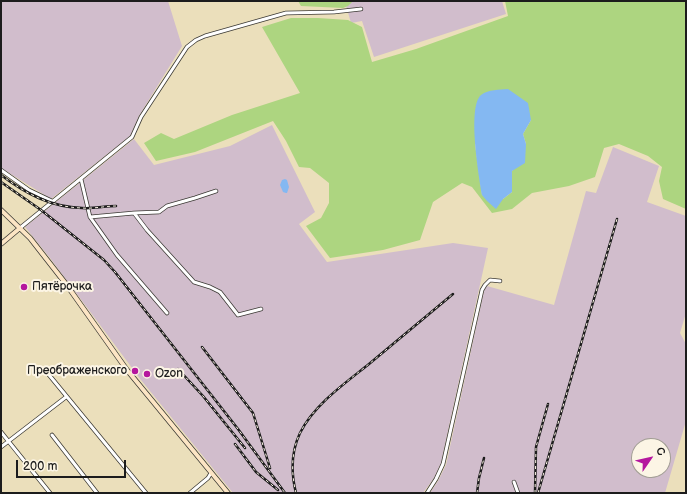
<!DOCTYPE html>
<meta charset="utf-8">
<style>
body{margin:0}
#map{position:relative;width:687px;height:494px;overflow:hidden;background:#ebdfbb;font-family:"Balsamiq Sans",sans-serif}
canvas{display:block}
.frame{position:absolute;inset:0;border:2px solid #1c1c1c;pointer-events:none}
.north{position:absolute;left:631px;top:438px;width:40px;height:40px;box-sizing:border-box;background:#fcf5e5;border:1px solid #a29e95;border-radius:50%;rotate:56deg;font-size:11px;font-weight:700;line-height:16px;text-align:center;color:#1c1c1c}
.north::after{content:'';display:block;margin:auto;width:14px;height:18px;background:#b5179e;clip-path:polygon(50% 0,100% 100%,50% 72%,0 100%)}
.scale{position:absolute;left:16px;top:460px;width:110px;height:18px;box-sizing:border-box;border:2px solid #1c1c1c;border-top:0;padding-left:5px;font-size:12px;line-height:14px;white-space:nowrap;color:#1c1c1c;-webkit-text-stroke:3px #fcf5e5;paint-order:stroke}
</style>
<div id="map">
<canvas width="687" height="494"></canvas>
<div class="frame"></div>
<div class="north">С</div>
<div class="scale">200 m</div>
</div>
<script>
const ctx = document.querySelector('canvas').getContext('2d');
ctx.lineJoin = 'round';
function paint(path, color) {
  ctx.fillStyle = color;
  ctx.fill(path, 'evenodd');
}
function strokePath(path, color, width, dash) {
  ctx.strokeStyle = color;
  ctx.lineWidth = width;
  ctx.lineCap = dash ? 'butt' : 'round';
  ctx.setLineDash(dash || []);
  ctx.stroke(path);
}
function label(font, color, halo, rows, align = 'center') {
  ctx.font = font + ' "Balsamiq Sans",sans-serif';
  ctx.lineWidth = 4;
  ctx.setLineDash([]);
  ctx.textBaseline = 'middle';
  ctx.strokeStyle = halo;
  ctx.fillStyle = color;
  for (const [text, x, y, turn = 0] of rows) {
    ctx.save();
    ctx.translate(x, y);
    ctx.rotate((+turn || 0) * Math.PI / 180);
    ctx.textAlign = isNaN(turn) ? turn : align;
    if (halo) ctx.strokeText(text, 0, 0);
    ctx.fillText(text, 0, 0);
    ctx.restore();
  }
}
paint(new Path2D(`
 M 1,1 L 168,1 L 182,46 L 139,116 L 130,136 L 51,199 L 1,168 Z
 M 349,1 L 502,1 L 506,14 L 374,57 L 362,21 L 351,23 L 345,2 Z
 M 272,125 L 315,212 L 299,224 L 327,262 L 453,243 L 488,248 L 441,463 L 434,478 L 423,493 L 233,493 L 141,380 L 50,258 L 25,227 L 134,139 L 154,165 L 230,146 Z
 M 613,147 L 659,166 L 647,202 L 686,216 L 686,313 L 680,333 L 686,344 L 686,421 L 665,493 L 430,493 L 438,481 L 446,465 L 484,291 L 487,286 L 554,305 L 586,191 L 596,193 ZM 639,446 L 663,446 L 663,470 L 639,470 Z`), '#d1bdcc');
paint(new Path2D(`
 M 298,1 L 353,1 L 348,6 L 343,8 L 301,6 Z
 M 505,1 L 686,1 L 686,209 L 663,199 L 659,181 L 662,167 L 648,156 L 619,144 L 604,148 L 595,177 L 569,186 L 532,193 L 512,209 L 492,213 L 472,187 L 462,183 L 433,202 L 420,240 L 383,250 L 330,258 L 306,226 L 321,218 L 329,203 L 329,183 L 310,168 L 299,167 L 286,141 L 273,121 L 195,152 L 156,161 L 144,143 L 161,133 L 174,139 L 232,115 L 300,93 L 262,27 L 291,18 L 318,18 L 348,20 L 362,27 L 372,62 L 416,49 L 508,16 ZM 531,120 L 523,134 L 526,144 L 512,171 L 512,192 L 503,199 L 482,195 L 475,144 Z`), '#add580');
paint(new Path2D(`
 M 508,89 L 528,103 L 531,120 L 523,134 L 526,144 L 525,163 L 512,171 L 512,192 L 503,199 L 496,209 L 487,201 L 482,195 C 479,177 467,107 481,95 C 489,89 499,90 508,89 Z
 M 285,179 L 287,180 L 289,187 L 287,193 L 286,193 L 283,192 L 280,185 L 282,180 Z`), '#84b8f2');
const street = new Path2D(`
 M 1,170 L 29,190 L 52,201
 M 81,179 L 90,217 L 134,213 L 147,230 L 194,282 L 210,287 L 220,292 L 238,315 L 261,309
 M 134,213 L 159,212 L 167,206 L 195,198 L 216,191
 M 90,217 L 117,255 L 167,313
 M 20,228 L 132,137 L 141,117 L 187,47 L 196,40 L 205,36 L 286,13 L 334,12 L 361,9
 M 45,370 L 146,493
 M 1,432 L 50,493
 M 52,435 L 97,493
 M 1,447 L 66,397
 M 514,482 L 518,493
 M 190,493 L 208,478 L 211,473
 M 427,493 L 436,479 L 443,464 L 482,290 L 485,285 L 490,280 L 500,281`);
const secondary = new Path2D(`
 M 1,210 L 30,238 L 66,284 L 127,370 L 228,493
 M 1,244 L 20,228`);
strokePath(street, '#3b3934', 4.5);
strokePath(secondary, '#3b3934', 5.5);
strokePath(street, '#fff', 3);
strokePath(secondary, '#fce5c4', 4);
const rail = new Path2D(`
 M 1,175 C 26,194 51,207 82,208 C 93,209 105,206 116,206
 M 1,182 L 41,210 L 104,260 L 115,272 L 238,429 L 285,493
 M 202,347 L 253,413 L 270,468
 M 178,369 L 203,396 L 245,448
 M 235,444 L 256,472 L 278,490
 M 296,493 C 291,473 291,452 300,433 C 314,405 344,384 369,364 C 397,341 425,317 453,294
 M 477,493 L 479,478 L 484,458
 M 535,493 L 536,447 L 548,404
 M 538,493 L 617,219`);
strokePath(rail, '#1c1c1c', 2.5);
strokePath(rail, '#fcf5e5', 1, [3]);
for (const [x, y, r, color] of [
 [24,287,4,"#b5179e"],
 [135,371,4,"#b5179e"],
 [147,374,4,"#b5179e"]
]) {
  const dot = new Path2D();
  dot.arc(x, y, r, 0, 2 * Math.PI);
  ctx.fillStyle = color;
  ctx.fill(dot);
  strokePath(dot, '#fcf5e5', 1.5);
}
label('12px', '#1c1c1c', '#fcf5e5', [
 ["Пятёрочка",32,287],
 ["Преображенского",127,371,"right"],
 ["Ozon",155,374]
], 'left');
</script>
